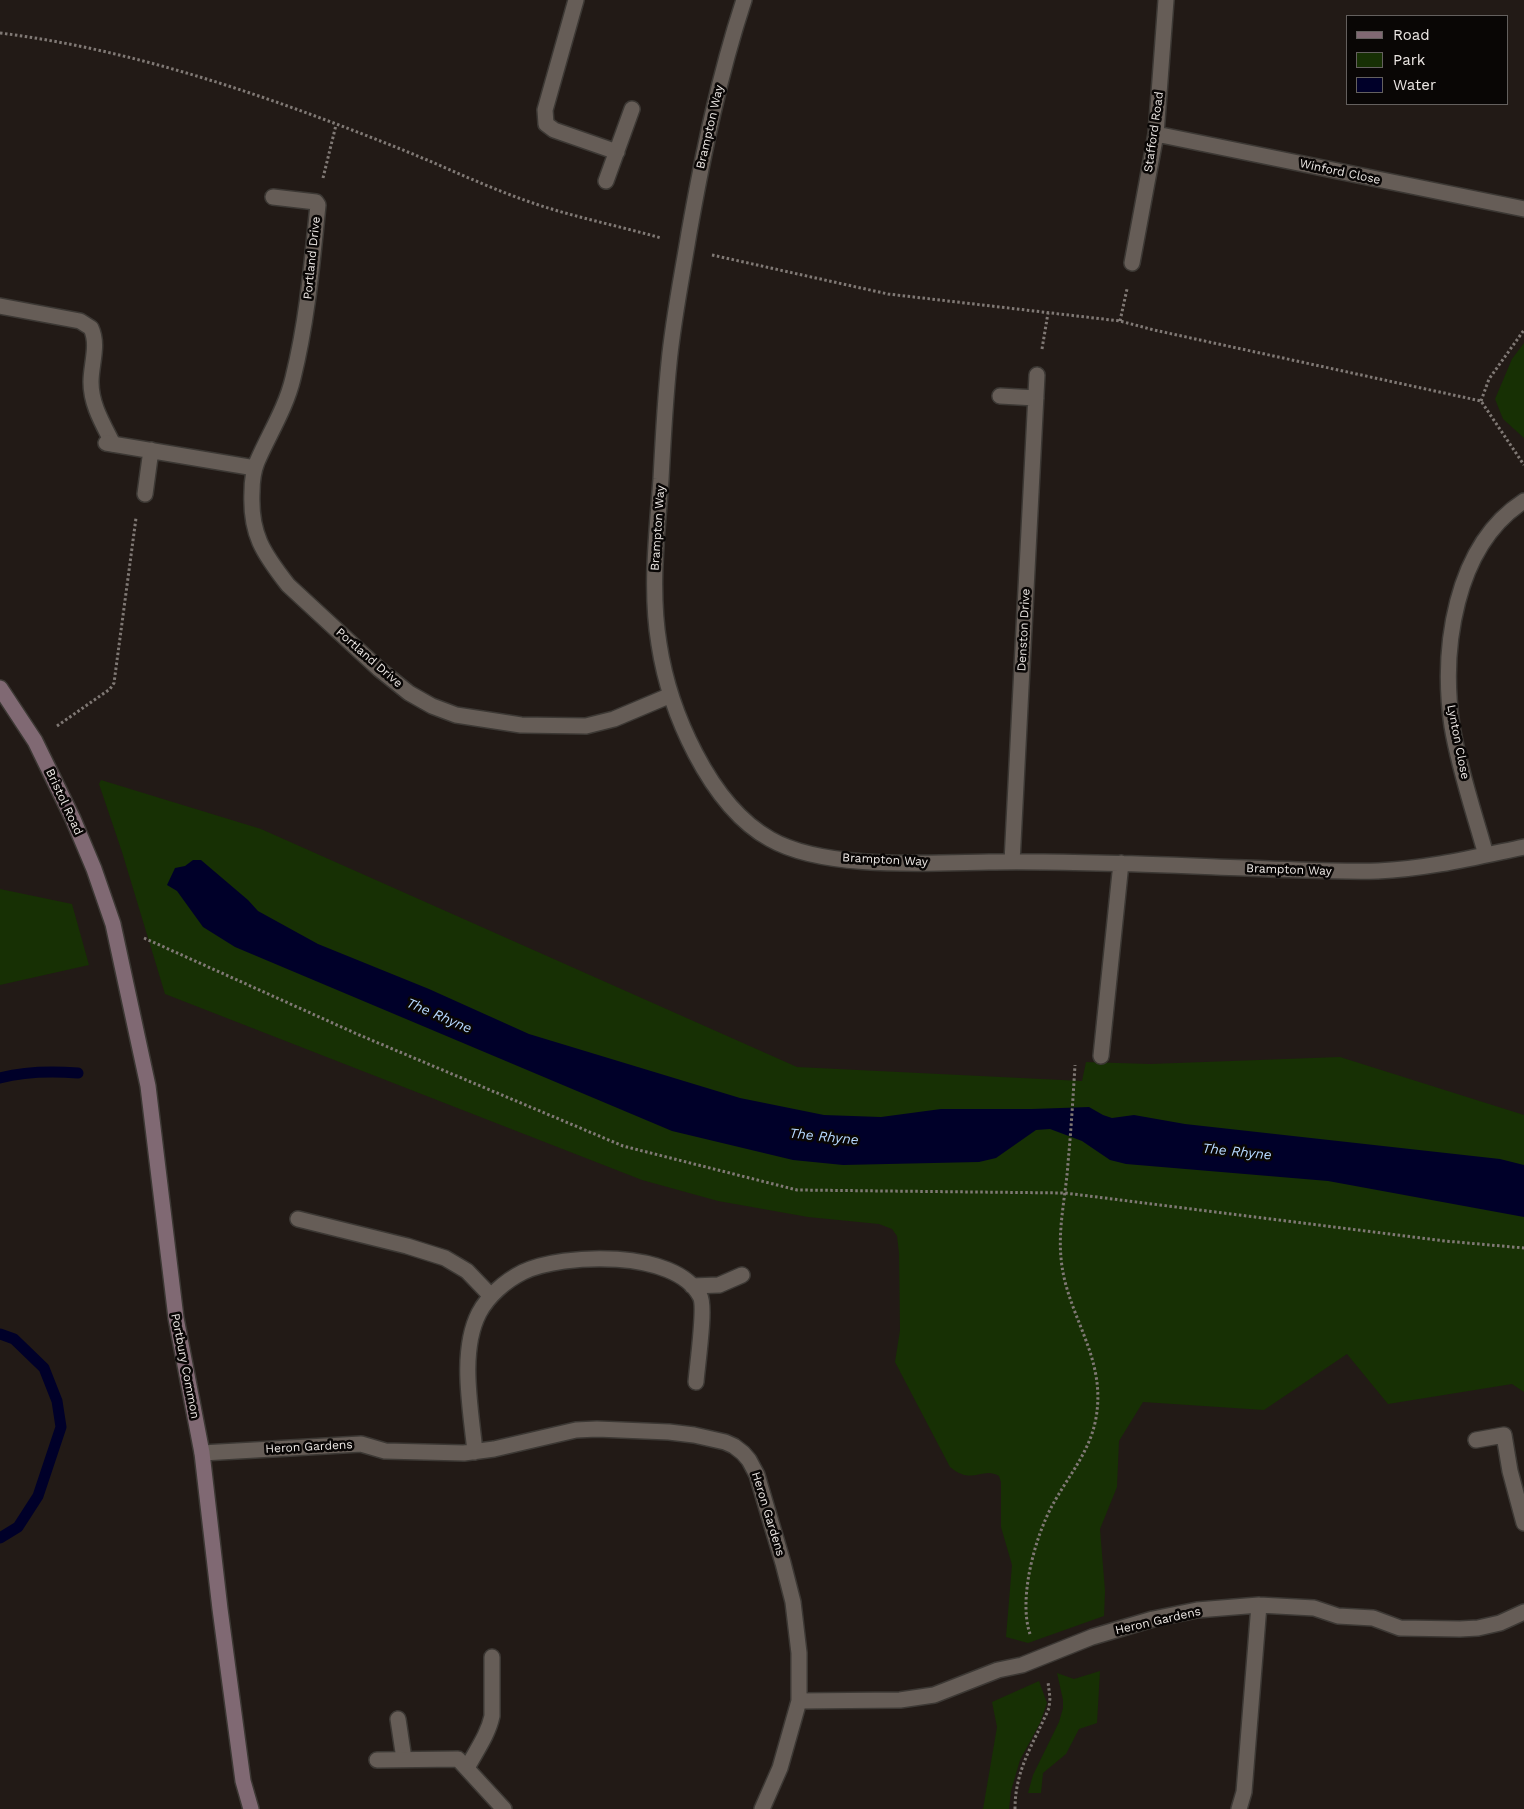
<!DOCTYPE html>
<style>
body{margin:0}
#map{position:relative;width:1524px;height:1809px;overflow:hidden;background:#221a16;font-family:"Work Sans",sans-serif}
canvas{display:block}
.legend{position:absolute;left:1346px;top:15px;width:162px;height:90px;box-sizing:border-box;background:#090605;border:1px solid #64605e;margin:0;padding:6px 9px;list-style:none;font-size:15px;color:#ece7e4}
.legend li{display:flex;align-items:center;gap:10px;height:25px}
.legend b{width:25px;border:1px solid #64605e}
</style>
<div id="map">
<canvas width="1524" height="1809"></canvas>
<ul class="legend">
<li><b style="height:6px;background:#806973"></b>Road</li>
<li><b style="height:14px;background:#173004"></b>Park</li>
<li><b style="height:14px;background:#000029"></b>Water</li>
</ul>
</div>
<script>
const ctx = document.querySelector('canvas').getContext('2d');
ctx.lineJoin = 'round';
function paint(path, color) {
  ctx.fillStyle = color;
  ctx.fill(path, 'evenodd');
}
function strokePath(path, color, width, dash) {
  ctx.strokeStyle = color;
  ctx.lineWidth = width;
  ctx.lineCap = dash ? 'butt' : 'round';
  ctx.setLineDash(dash || []);
  ctx.stroke(path);
}
function label(font, color, halo, rows, align = 'center') {
  ctx.font = font + ' "Work Sans",sans-serif';
  ctx.lineWidth = 5;
  ctx.setLineDash([]);
  ctx.textBaseline = 'middle';
  ctx.strokeStyle = halo;
  ctx.fillStyle = color;
  for (const [text, x, y, turn = 0] of rows) {
    ctx.save();
    ctx.translate(x, y);
    ctx.rotate((+turn || 0) * Math.PI / 180);
    ctx.textAlign = isNaN(turn) ? turn : align;
    if (halo) ctx.strokeText(text, 0, 0);
    ctx.fillText(text, 0, 0);
    ctx.restore();
  }
}
paint(new Path2D(`
 M 1524,343 L 1524,438 L 1503,419 L 1495,399 L 1512,359 Z
 M 101,780 L 261,829 L 797,1067 L 1082,1081 L 1086,1062 L 1150,1064 L 1340,1057 L 1524,1115 L 1524,1392 L 1512,1384 L 1388,1404 L 1347,1354 L 1264,1410 L 1143,1402 L 1119,1441 L 1117,1487 L 1100,1529 L 1105,1591 L 1104,1616 L 1028,1643 L 1006,1637 L 1012,1565 L 1001,1527 L 1001,1482 L 999,1476 C 982,1466 973,1486 950,1467 L 895,1362 L 900,1330 L 899,1253 L 897,1236 L 892,1229 L 879,1224 L 808,1217 L 718,1201 L 642,1180 L 165,994 L 122,852 L 99,784 Z
 M 0,889 L 72,904 L 89,965 L 0,985 Z
 M 1100,1671 L 1097,1723 L 1079,1729 L 1066,1754 L 1043,1773 L 1041,1793 L 1028,1793 L 1033,1775 L 1059,1722 L 1063,1708 L 1063,1700 L 1057,1673 L 1074,1679 Z
 M 1039,1681 L 1047,1703 L 1040,1723 L 1020,1760 L 1011,1791 L 1009,1809 L 983,1809 L 997,1727 L 992,1702 Z`), '#173004');
paint(new Path2D(`
 M 193,860 L 201,860 L 248,900 L 258,911 L 318,944 L 429,989 L 529,1034 L 740,1098 L 824,1115 L 881,1117 L 941,1109 L 1032,1109 L 1089,1107 L 1103,1115 L 1112,1118 L 1134,1115 L 1185,1124 L 1500,1159 L 1524,1165 L 1524,1217 L 1328,1181 L 1126,1164 L 1110,1160 L 1082,1141 L 1050,1129 L 1036,1130 L 996,1158 L 979,1162 L 843,1165 L 793,1160 L 672,1131 L 235,947 L 203,927 L 177,891 L 167,885 L 175,868 L 185,866 Z`), '#000029');
strokePath(new Path2D(`
 M 0,1078 C 26,1071 51,1071 78,1073
 M 0,1334 L 14,1339 L 44,1368 L 57,1401 L 61,1427 L 38,1496 L 18,1527 L 0,1538`), '#000029', 11);
const lane = new Path2D(`
 M 576,0 L 545,110 L 546,124 L 554,130 L 617,152
 M 606,181 L 632,109
 M 0,306 L 80,321 L 91,328 C 99,345 91,364 91,382 C 91,405 103,424 113,444
 M 1476,1440 L 1504,1435 L 1510,1471 L 1524,1523
 M 398,1719 L 404,1759`);
const street = new Path2D(`
 M 744,0 C 719,76 703,154 689,233 C 682,276 673,320 669,363 C 665,402 663,440 661,479 C 657,533 650,589 659,644 C 669,710 709,805 770,839 C 824,870 928,863 989,862 C 1025,861 1061,862 1097,863 C 1155,864 1212,867 1270,869 C 1306,870 1342,872 1378,871 C 1427,869 1476,857 1524,847
 M 1156,134 L 1524,209
 M 273,197 L 316,202 L 318,205 C 312,264 307,322 293,378 C 286,408 269,434 257,462 C 253,472 252,482 252,492 C 250,534 263,553 288,585 L 379,669 L 409,693 L 432,706 L 456,715 L 521,725 L 586,726 L 614,719 L 671,695
 M 1132,263 L 1156,134 L 1166,0
 M 1000,396 L 1036,398
 M 106,443 L 255,468
 M 145,494 L 151,450
 M 1486,855 C 1474,812 1459,769 1452,726 C 1441,650 1454,546 1524,501
 M 1012,862 L 1037,375
 M 1101,1056 L 1121,863
 M 298,1219 L 407,1246 L 445,1258 L 467,1271 L 491,1296
 M 692,1286 L 719,1285 L 742,1275
 M 475,1452 C 471,1410 459,1352 479,1313 C 488,1296 505,1281 523,1272 C 563,1253 675,1249 700,1296 C 706,1306 697,1367 696,1382
 M 202,1453 L 361,1444 L 385,1451 L 464,1453 L 494,1449 L 576,1430 L 597,1429 L 669,1432 L 694,1435 L 725,1442 L 734,1446 L 743,1453 L 749,1460 L 757,1475 L 783,1563 L 793,1602 L 799,1653 L 799,1701 L 780,1768 L 762,1809
 M 799,1701 L 900,1700 L 934,1695 L 998,1670 L 1022,1665 L 1092,1637 L 1153,1619 L 1197,1610 L 1259,1605 L 1314,1608 L 1338,1616 L 1373,1618 L 1400,1628 L 1460,1629 L 1478,1628 L 1500,1623 L 1524,1612
 M 377,1760 L 458,1759 L 504,1809
 M 467,1768 C 476,1751 488,1735 492,1716 L 492,1657
 M 1239,1809 L 1244,1792 L 1259,1605`);
const secondary = new Path2D(`
 M 0,688 L 35,741 L 73,819 L 94,869 L 113,924 L 148,1086 L 176,1318 L 202,1453 L 220,1609 L 243,1781 L 251,1809`);
strokePath(lane, '#3c3834', 18);
strokePath(street, '#3c3834', 18);
strokePath(secondary, '#3c3834', 18);
strokePath(new Path2D(`
 M 0,33 C 137,50 270,97 398,148 C 446,167 494,191 545,207 C 583,219 623,227 661,238
 M 323,178 L 336,125
 M 712,255 L 888,294 L 1120,321 L 1154,330 L 1481,401 L 1524,465
 M 1120,321 L 1127,289
 M 1042,349 L 1048,313
 M 1481,401 L 1489,379 L 1524,330
 M 57,726 L 110,689 L 114,683 L 136,518
 M 144,938 L 357,1034 L 623,1146 L 797,1190 L 1065,1193 L 1445,1241 L 1524,1248
 M 1030,1634 C 1018,1599 1035,1537 1052,1506 C 1068,1476 1090,1452 1096,1418 C 1107,1356 1066,1316 1061,1258 C 1058,1226 1066,1194 1068,1163 C 1071,1131 1073,1098 1075,1065
 M 1015,1809 C 1015,1769 1034,1743 1049,1708 L 1050,1698 L 1048,1682`), '#807975', 3, [2.5, 2.5]);
strokePath(lane, '#665d57', 15);
strokePath(street, '#665d57', 15);
strokePath(secondary, '#806973', 15);
label('12px', '#ece7e4', '#090605', [
 ["Brampton Way",710,127,-77],
 ["Stafford Road",1154,132,-82],
 ["Winford Close",1340,172,12],
 ["Portland Drive",312,258,-84],
 ["Brampton Way",658,528,-86],
 ["Denston Drive",1024,630,-87],
 ["Portland Drive",369,658,41],
 ["Lynton Close",1458,742,79],
 ["Bristol Road",64,802,65],
 ["Brampton Way",885,860,3],
 ["Brampton Way",1289,870,2],
 ["Portbury Common",185,1366,79],
 ["Heron Gardens",309,1447,-3],
 ["Heron Gardens",768,1514,73],
 ["Heron Gardens",1158,1621,-13]
]);
label('italic 14px', '#b7d9ff', '#090605', [
 ["The Rhyne",439,1016,23],
 ["The Rhyne",824,1137,6],
 ["The Rhyne",1237,1152,6]
]);
</script>
